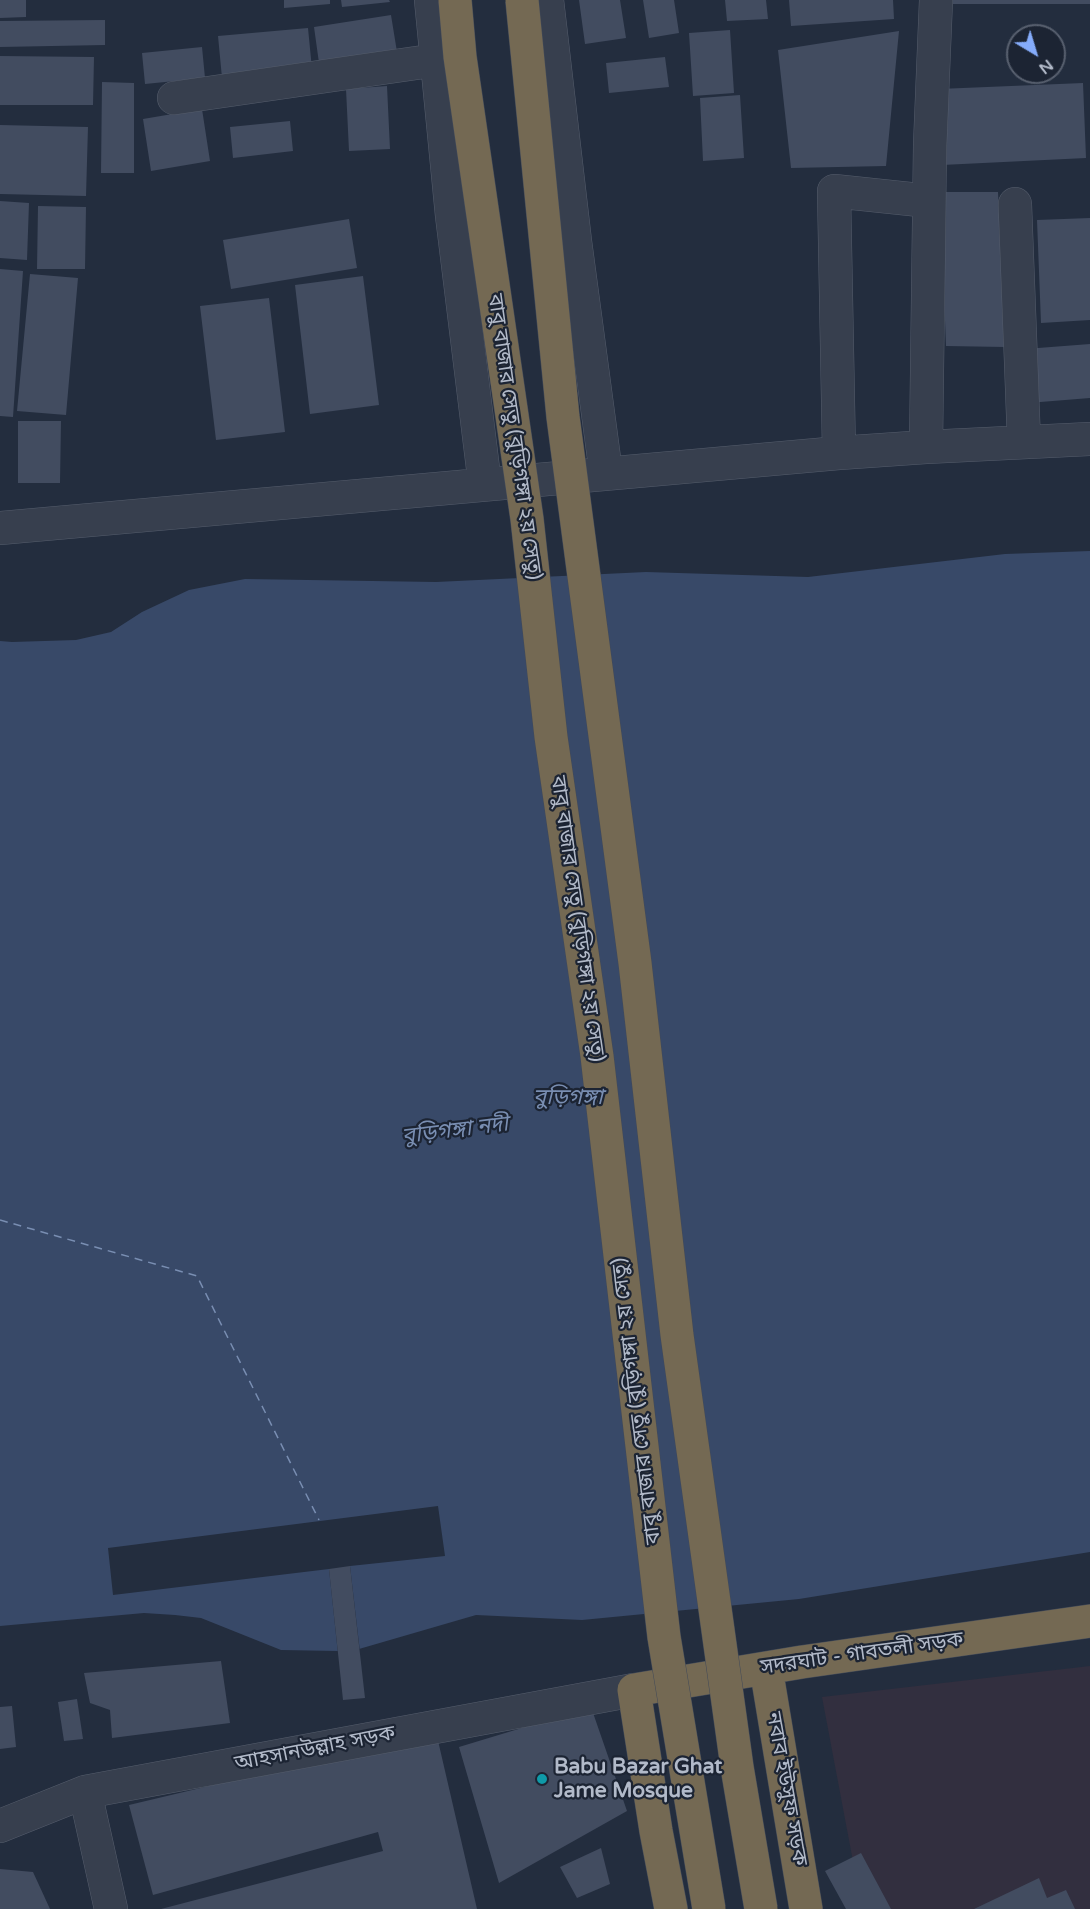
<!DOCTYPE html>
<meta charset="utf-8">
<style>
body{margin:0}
#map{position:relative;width:1090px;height:1909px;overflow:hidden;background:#232d3e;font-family:"Varela Round",sans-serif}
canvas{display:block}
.north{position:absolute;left:1006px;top:24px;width:60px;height:60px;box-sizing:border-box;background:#1c2433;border:2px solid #58606f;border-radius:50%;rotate:142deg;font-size:16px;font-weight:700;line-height:24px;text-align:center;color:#b2bac9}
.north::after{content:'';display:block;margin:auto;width:21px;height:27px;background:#85acfb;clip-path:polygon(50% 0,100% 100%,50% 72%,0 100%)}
</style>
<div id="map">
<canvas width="1090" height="1909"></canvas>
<div class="north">N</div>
</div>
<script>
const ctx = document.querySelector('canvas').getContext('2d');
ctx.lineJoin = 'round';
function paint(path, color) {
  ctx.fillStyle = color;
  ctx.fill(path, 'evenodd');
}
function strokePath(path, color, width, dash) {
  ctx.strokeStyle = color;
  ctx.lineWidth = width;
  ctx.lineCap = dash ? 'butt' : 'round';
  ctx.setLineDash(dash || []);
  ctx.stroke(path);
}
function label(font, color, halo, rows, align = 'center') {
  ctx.font = font + ' "Varela Round","Noto Sans Bengali",sans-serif';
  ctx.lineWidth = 4.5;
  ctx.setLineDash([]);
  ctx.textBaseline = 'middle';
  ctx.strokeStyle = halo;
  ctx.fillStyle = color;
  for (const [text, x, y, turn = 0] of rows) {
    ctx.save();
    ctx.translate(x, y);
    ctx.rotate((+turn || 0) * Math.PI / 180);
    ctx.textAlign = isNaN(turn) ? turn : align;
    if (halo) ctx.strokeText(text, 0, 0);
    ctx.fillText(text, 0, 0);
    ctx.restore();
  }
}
paint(new Path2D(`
 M 1090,1666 L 1090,1909 L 862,1909 L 822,1697 Z`), '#322f3f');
paint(new Path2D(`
 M 1090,551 L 1090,1552 L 799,1599 L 582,1620 L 476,1615 L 359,1649 L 338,1651 L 281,1650 L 201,1618 L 175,1615 L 144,1613 L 0,1626 L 0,641 L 12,642 L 76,640 L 111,632 L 142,612 L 189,590 L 245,579 L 436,582 L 646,572 L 808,577 L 1005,554 Z`), '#384968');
paint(new Path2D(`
 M 438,1506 L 445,1556 L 350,1566 L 360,1652 L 338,1654 L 329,1569 L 113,1595 L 108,1548 Z`), '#232d3e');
strokePath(new Path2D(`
 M 0,1220 L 197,1276 L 319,1520`), '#798eb2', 1.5, [8, 6]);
paint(new Path2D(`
 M 0,0 L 26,0 L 26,17 L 0,18 Z
 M 284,0 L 330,0 L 330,4 L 284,8 Z
 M 341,0 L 389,0 L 390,2 L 342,7 Z
 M 579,0 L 620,0 L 626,38 L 585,44 Z
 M 643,0 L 674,0 L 679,33 L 649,38 Z
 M 725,0 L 766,0 L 768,19 L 727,21 Z
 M 789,0 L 893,0 L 894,19 L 791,26 Z
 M 953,0 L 1090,0 L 1090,4 L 953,4 Z
 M 391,15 L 397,52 L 319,63 L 314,27 Z
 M 105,20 L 105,45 L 0,47 L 0,21 Z
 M 308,28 L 312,69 L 222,78 L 218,36 Z
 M 730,30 L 734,93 L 693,96 L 689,33 Z
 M 899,31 L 886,166 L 791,168 L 778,50 Z
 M 202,47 L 205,78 L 145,84 L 142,53 Z
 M 0,56 L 94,57 L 93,105 L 0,105 Z
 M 665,57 L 669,87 L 609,93 L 606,63 Z
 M 102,82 L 134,83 L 134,173 L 101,173 Z
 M 1083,83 L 1086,158 L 942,165 L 939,89 Z
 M 387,86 L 390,149 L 349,151 L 346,89 Z
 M 740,95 L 744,158 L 703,161 L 700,98 Z
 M 202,109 L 210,161 L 151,171 L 143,119 Z
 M 290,121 L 293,151 L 233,158 L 230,127 Z
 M 0,125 L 88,127 L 86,196 L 0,194 Z
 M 940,192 L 998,192 L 1005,347 L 946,346 Z
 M 0,201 L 29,203 L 27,260 L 0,258 Z
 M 38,206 L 86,207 L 85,269 L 37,269 Z
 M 1090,218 L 1090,320 L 1041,323 L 1037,220 Z
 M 349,219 L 357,268 L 231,289 L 223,240 Z
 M 0,269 L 23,271 L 13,417 L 0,416 Z
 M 30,274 L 78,278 L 66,415 L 17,411 Z
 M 363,276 L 379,405 L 310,414 L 295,285 Z
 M 269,298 L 285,432 L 216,440 L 200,306 Z
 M 1090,344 L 1090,398 L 1028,403 L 1025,349 Z
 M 18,421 L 61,421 L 60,483 L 18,483 Z
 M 350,1566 L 365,1698 L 343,1700 L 329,1569 Z
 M 221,1661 L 230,1723 L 112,1738 L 110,1710 L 90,1703 L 84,1673 Z
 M 77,1699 L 83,1739 L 64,1741 L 58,1702 Z
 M 12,1706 L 16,1747 L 0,1749 L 0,1707 Z
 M 591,1707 L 627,1811 L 499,1883 L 459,1747 Z
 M 436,1732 L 477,1909 L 161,1909 L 383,1851 L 378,1832 L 153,1895 L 129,1805 Z
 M 601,1848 L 610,1884 L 577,1898 L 560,1867 Z
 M 861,1853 L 891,1909 L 846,1909 L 825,1871 Z
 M 0,1869 L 33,1872 L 50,1909 L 0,1909 Z
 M 1039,1878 L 1047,1898 L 1066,1890 L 1075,1909 L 974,1909 Z`), '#424c60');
const minor = new Path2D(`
 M 431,0 L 452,216 L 485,485
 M 547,0 L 575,241 L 606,473
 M 174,98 L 437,60
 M 1015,204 L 1024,442
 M 926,447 L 930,145 L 936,0
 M 839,453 L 834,191 L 929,201
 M 0,528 L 839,453 L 926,447 L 1090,439
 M 85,1792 L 111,1909
 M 0,1826 L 85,1792 L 634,1690`);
const highway = new Path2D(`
 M 766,1668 L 806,1909
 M 671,1909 L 656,1831 L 634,1690 L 802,1662 L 1090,1621`);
strokePath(minor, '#555d6c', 34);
strokePath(highway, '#424a59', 34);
strokePath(minor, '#373f4e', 33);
strokePath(highway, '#746953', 33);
const highwayBridge = new Path2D(`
 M 455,0 L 460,57 L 527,519 L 551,737 L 597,1056 L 664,1637 L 709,1909
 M 522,0 L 563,417 L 635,963 L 677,1335 L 737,1767 L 761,1909`);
strokePath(highwayBridge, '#424a59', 34, []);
strokePath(highwayBridge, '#746953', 33);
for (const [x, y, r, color] of [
 [542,1779,6,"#0f9aa8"]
]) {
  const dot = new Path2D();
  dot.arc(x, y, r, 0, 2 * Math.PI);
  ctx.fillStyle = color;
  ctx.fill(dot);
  strokePath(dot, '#1c2433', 2);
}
label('21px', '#b2bac9', '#1c2433', [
 ["বাবু বাজার সেতু (বুড়িগঙ্গা ২য় সেতু)",514,437,82],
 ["বাবু বাজার সেতু (বুড়িগঙ্গা ২য় সেতু)",577,919,82],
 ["বাবু বাজার সেতু (বুড়িগঙ্গা ২য় সেতু)",637,1401,-97],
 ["সদরঘাট - গাবতলী সড়ক",862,1654,-8],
 ["আহসানউল্লাহ সড়ক",315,1749,-11],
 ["নবাব ইউসুফ সড়ক",786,1789,80]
]);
label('bold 21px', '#b2bac9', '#1c2433', [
 ["Babu Bazar Ghat",554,1767],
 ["Jame Mosque",554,1791]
], 'left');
label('italic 22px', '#798eb2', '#1c2433', [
 ["বুড়িগঙ্গা",568,1098],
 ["বুড়িগঙ্গা নদী",455,1131,-7]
]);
</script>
